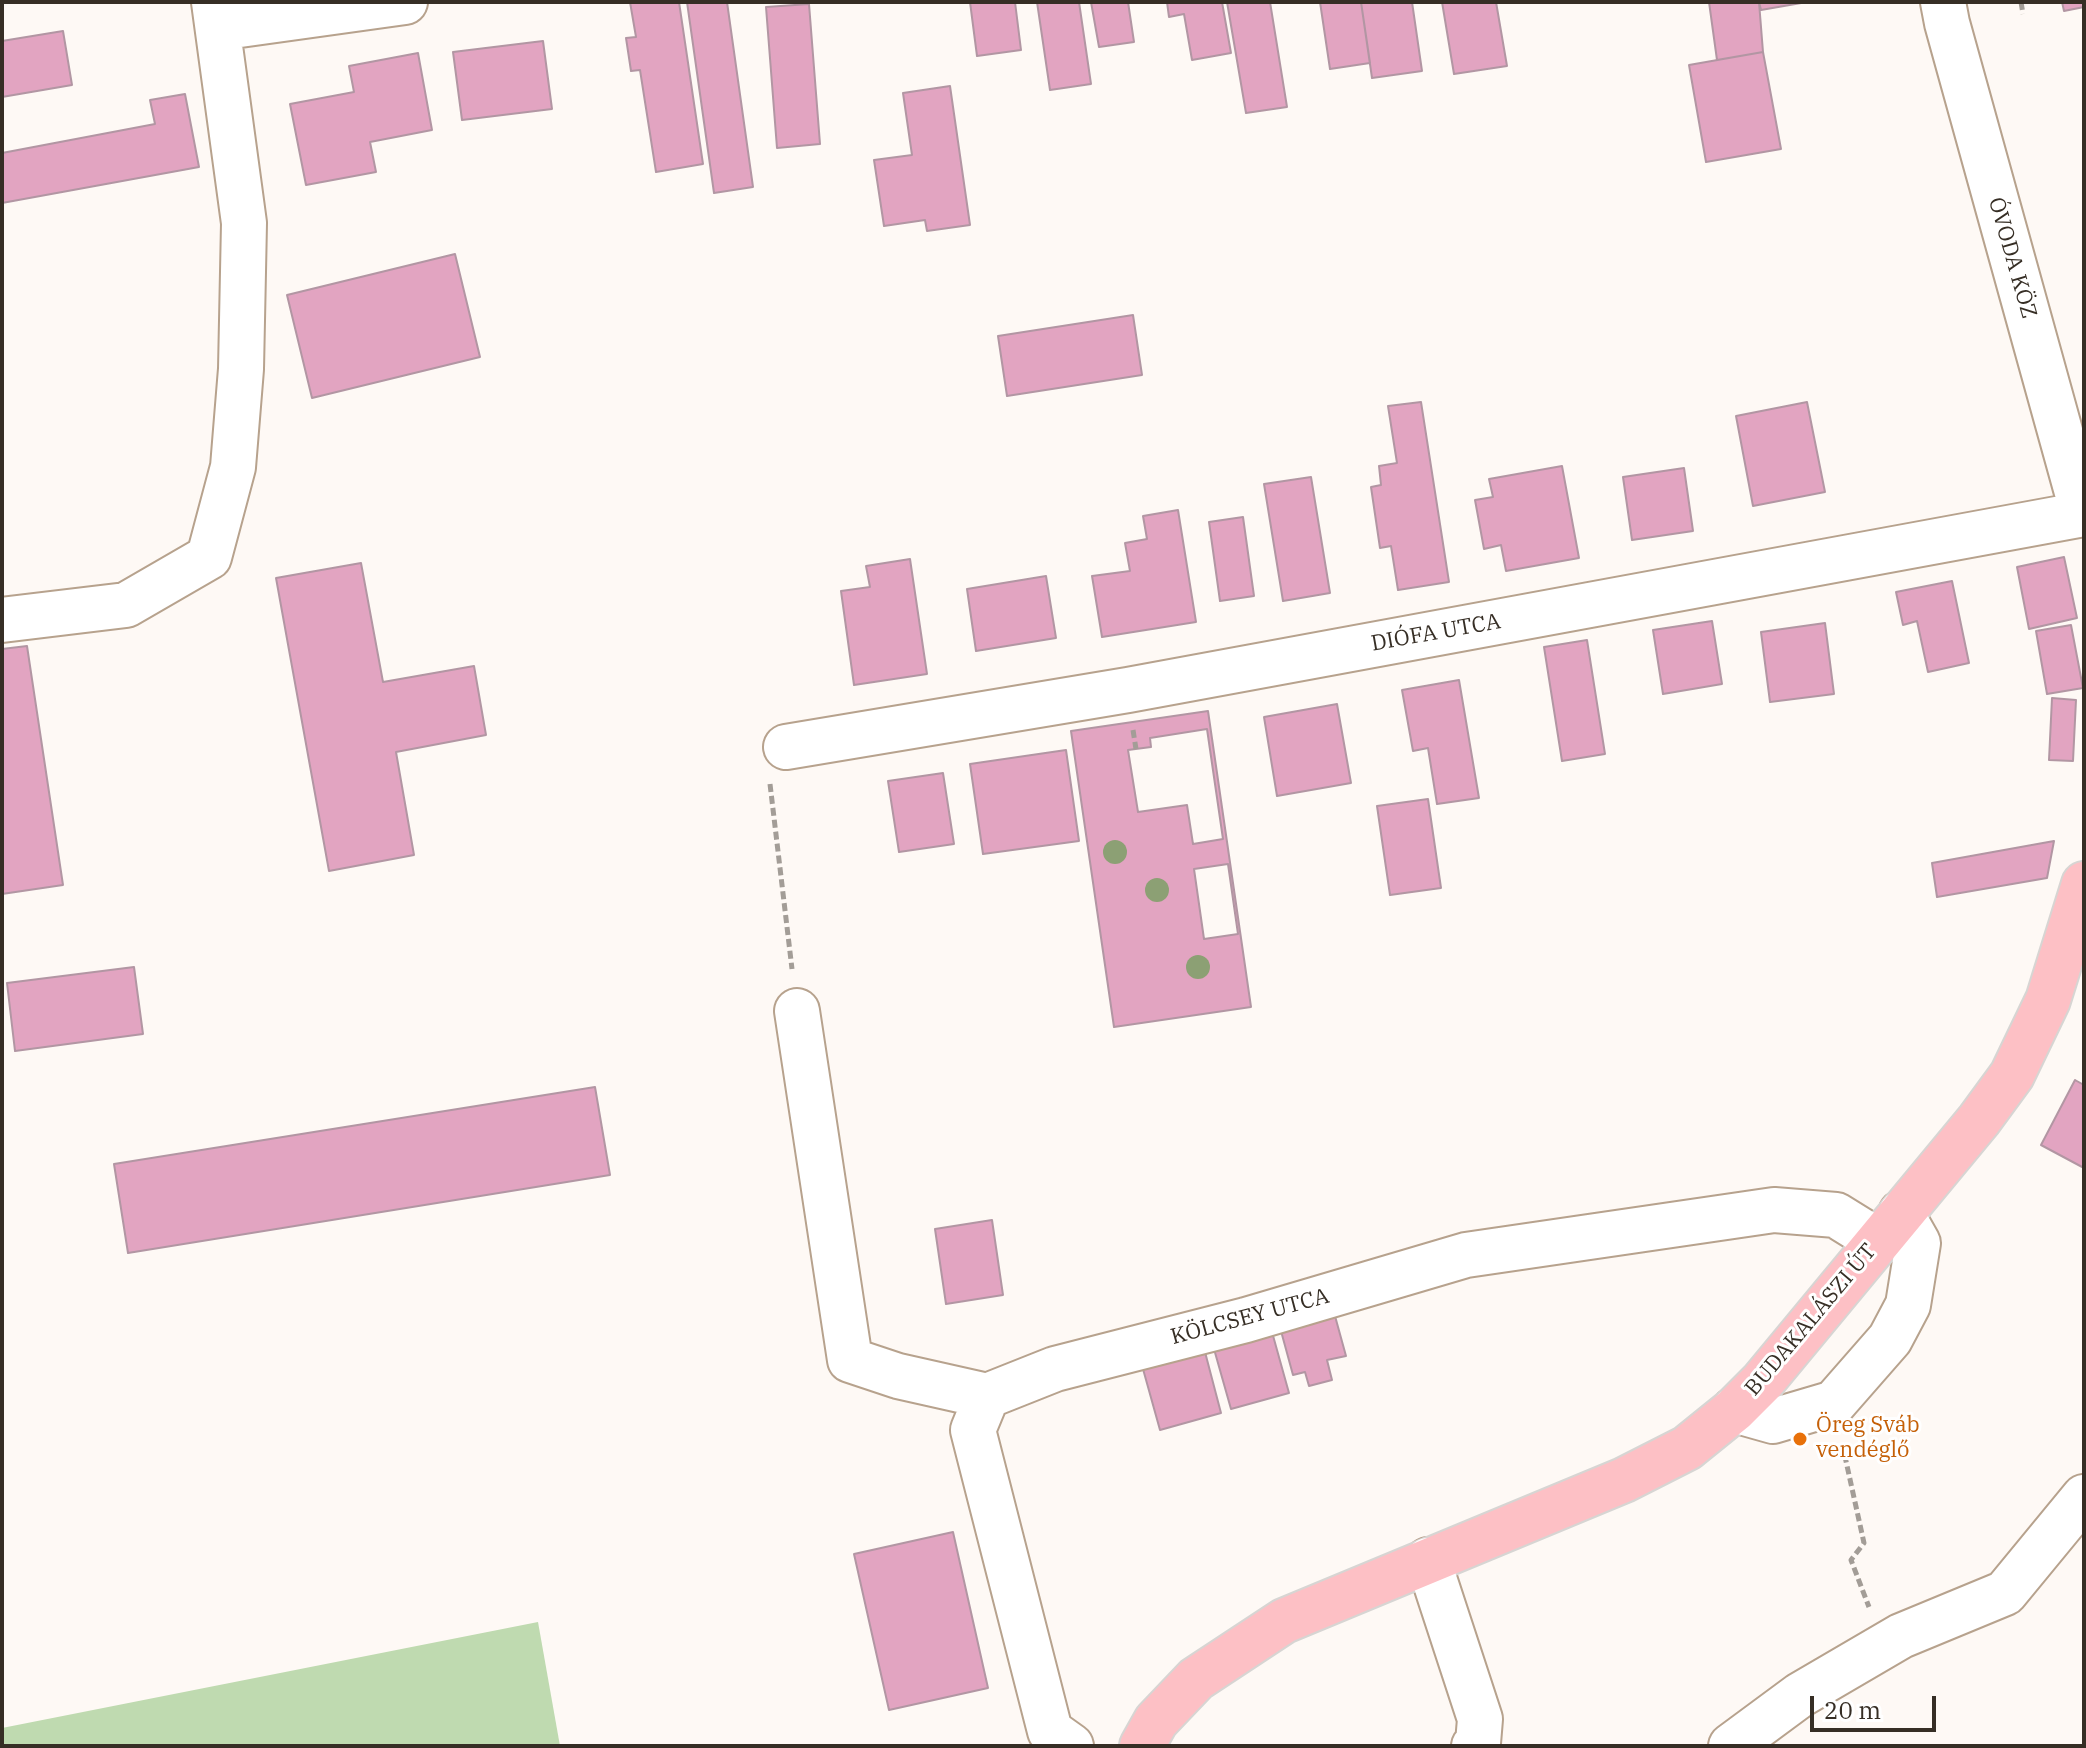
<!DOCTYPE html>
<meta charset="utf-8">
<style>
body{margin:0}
#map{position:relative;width:2086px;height:1748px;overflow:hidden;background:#fef9f5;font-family:"IBM Plex Serif",serif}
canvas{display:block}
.frame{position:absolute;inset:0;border:4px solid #362e25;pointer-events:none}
.scale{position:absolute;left:1810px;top:1696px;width:126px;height:36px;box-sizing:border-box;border:4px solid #362e25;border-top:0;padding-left:10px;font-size:24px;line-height:28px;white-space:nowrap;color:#362e25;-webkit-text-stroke:6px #fff;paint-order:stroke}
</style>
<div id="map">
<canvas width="2086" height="1748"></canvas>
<div class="frame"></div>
<div class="scale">20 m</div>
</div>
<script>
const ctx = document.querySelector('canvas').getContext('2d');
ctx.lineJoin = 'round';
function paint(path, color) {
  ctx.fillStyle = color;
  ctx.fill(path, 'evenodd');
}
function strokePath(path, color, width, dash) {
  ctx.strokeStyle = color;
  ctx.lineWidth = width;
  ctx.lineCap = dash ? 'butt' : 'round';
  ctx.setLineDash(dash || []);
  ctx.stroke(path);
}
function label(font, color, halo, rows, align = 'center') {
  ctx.font = font + ' "IBM Plex Serif",serif';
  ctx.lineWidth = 6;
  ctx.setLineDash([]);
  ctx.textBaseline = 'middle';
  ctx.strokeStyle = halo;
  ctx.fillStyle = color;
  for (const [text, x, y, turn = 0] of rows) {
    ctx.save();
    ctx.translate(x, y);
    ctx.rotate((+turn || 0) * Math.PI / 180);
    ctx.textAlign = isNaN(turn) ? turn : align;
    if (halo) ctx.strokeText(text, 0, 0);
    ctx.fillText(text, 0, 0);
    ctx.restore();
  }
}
paint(new Path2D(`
 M 538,1622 L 560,1746 L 2,1746 L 2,1728 Z`), '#bfdab0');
const building = new Path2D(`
 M 630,2 L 679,2 L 703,164 L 656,172 L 640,70 L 631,71 L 626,38 L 636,37 Z
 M 687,2 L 727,2 L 753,187 L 714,193 Z
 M 970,2 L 1015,2 L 1021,50 L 977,56 Z
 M 1037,2 L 1079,2 L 1091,84 L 1050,90 Z
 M 1091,2 L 1128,2 L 1134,42 L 1099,47 Z
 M 1167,2 L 1222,2 L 1231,53 L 1192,60 L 1184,14 L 1169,17 Z
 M 1227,2 L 1270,2 L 1287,107 L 1246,113 Z
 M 1320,2 L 1361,2 L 1370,63 L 1330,69 Z
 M 1361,2 L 1412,2 L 1422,71 L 1372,78 Z
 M 1442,2 L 1496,2 L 1507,66 L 1454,74 Z
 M 1709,2 L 1759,2 L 1763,52 L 1717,60 Z
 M 1759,2 L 1807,2 L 1761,10 Z
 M 2062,2 L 2084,2 L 2084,7 L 2064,11 Z
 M 809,4 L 820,144 L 777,148 L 766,7 Z
 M 63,31 L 72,85 L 2,97 L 2,41 Z
 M 543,41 L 552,109 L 462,120 L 453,52 Z
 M 1763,52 L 1781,149 L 1706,162 L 1689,65 Z
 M 418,53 L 432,130 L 370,142 L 376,172 L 306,185 L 290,104 L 354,92 L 349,66 Z
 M 950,86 L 970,225 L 927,231 L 925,220 L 884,226 L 874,160 L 912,155 L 903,93 Z
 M 185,94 L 199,167 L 2,203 L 2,153 L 155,124 L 150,100 Z
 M 455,254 L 480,357 L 312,398 L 287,295 Z
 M 1133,315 L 1142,375 L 1007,396 L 998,336 Z
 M 1421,402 L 1449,582 L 1398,590 L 1391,546 L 1380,548 L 1371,487 L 1381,485 L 1379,466 L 1397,463 L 1388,406 Z
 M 1807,402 L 1825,492 L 1753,506 L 1736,416 Z
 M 1562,466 L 1579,558 L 1506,571 L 1501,545 L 1484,549 L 1475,500 L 1493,497 L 1489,479 Z
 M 1684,468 L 1693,531 L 1632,540 L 1623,477 Z
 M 1311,477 L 1330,593 L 1283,601 L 1264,484 Z
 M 1178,510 L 1196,622 L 1102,637 L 1092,576 L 1130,571 L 1125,543 L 1147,539 L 1143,516 Z
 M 1243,517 L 1254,596 L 1220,601 L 1209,522 Z
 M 2064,557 L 2077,618 L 2029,629 L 2017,567 Z
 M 910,559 L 927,674 L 854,685 L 841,591 L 870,587 L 866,566 Z
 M 361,563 L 383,682 L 474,666 L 486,735 L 396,752 L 414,855 L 329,871 L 276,578 Z
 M 1046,576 L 1056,638 L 976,651 L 967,589 Z
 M 1952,581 L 1969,663 L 1928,672 L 1917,621 L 1903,625 L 1896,592 Z
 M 1712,621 L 1722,684 L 1663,694 L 1653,630 Z
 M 1825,623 L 1834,694 L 1770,702 L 1761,632 Z
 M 2071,625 L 2083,688 L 2047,694 L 2036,631 Z
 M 1587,640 L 1605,754 L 1562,761 L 1544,647 Z
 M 27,646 L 63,885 L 2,894 L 2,649 Z
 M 1459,680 L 1479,798 L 1437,804 L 1428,748 L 1413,751 L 1402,690 Z
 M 2052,698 L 2076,700 L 2073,761 L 2049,760 Z
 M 1337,704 L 1351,783 L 1277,796 L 1264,717 Z
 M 1208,711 L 1251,1007 L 1114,1027 L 1071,731 Z
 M 1207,729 L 1223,839 L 1193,844 L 1187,805 L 1138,812 L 1128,750 L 1151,747 L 1150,738 Z
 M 1066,750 L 1079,841 L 983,854 L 970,764 Z
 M 943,773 L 954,844 L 899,852 L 888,781 Z
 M 1428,799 L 1441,888 L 1390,895 L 1377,806 Z
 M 2054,841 L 2047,878 L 1937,897 L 1932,863 Z
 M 1228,864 L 1238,934 L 1204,939 L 1194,869 Z
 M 134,967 L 143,1034 L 15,1051 L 7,983 Z
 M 2075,1080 L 2084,1085 L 2084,1168 L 2041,1145 Z
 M 595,1087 L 610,1175 L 128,1253 L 114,1164 Z
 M 992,1220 L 1003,1295 L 946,1304 L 935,1229 Z
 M 1335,1316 L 1346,1356 L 1327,1360 L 1332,1380 L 1309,1386 L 1305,1372 L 1293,1375 L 1281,1331 Z
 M 1272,1332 L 1289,1393 L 1231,1409 L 1214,1349 Z
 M 1205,1352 L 1221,1413 L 1160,1430 L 1143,1369 Z
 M 953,1532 L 988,1688 L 889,1710 L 854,1554 Z`);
paint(building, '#e2a4c1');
strokePath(building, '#b296a3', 2);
const minor = new Path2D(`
 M 1943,2 L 1947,23 L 2083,514
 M 218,28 L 405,2
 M 2,620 L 126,605 L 209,557 L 233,467 L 241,369 L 244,223 L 214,2
 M 786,747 L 1128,690 L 2084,514
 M 797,1011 L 850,1360 L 898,1376 L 987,1396
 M 1734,1410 L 1773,1421 L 1834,1403 L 1890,1339 L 1908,1305 L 1918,1243 L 1901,1213
 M 1428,1560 L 1480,1719 L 1478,1743 L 1474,1746
 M 1071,1746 L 1050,1731 L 973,1430 L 987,1396 L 1055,1369 L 1246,1320 L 1466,1255 L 1774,1210 L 1836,1215 L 1878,1241
 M 1731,1746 L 1800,1695 L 1901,1636 L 2005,1593 L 2084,1497`);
const major = new Path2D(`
 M 1142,1746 L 1156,1721 L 1196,1679 L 1284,1621 L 1624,1480 L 1687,1448 L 1734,1410 L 1762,1382 L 1979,1120 L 2012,1075 L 2048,1000 L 2084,884`);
strokePath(minor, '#b7a28d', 48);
strokePath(major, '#d7d5d3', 48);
strokePath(new Path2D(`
 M 2021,2 L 2023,14
 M 1133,730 L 1136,749
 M 770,784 L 792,969
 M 1842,1443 L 1864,1543 L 1851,1560 L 1869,1607`), '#a39d97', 5, [8, 4]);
strokePath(minor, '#fff', 44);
strokePath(major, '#fdc0c5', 44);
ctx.fillStyle = '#8ca074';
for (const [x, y] of [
 [1115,852],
 [1157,890],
 [1198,967]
]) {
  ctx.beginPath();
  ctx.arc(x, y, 12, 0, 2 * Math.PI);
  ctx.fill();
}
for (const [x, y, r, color] of [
 [1800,1439,8,"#e8710a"]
]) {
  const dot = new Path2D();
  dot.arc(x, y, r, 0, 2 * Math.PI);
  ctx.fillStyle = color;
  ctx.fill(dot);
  strokePath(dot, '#fff', 3);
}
label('22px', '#362e25', '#fff', [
 ["ÓVODA KÖZ",2012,258,74],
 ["DIÓFA UTCA",1436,633,-10],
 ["KÖLCSEY UTCA",1250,1317,-15],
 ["BUDAKALÁSZI ÚT",1811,1320,-50]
]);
label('22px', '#c56008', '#fff', [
 ["Öreg Sváb",1816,1426],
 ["vendéglő",1816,1451]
], 'left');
</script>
